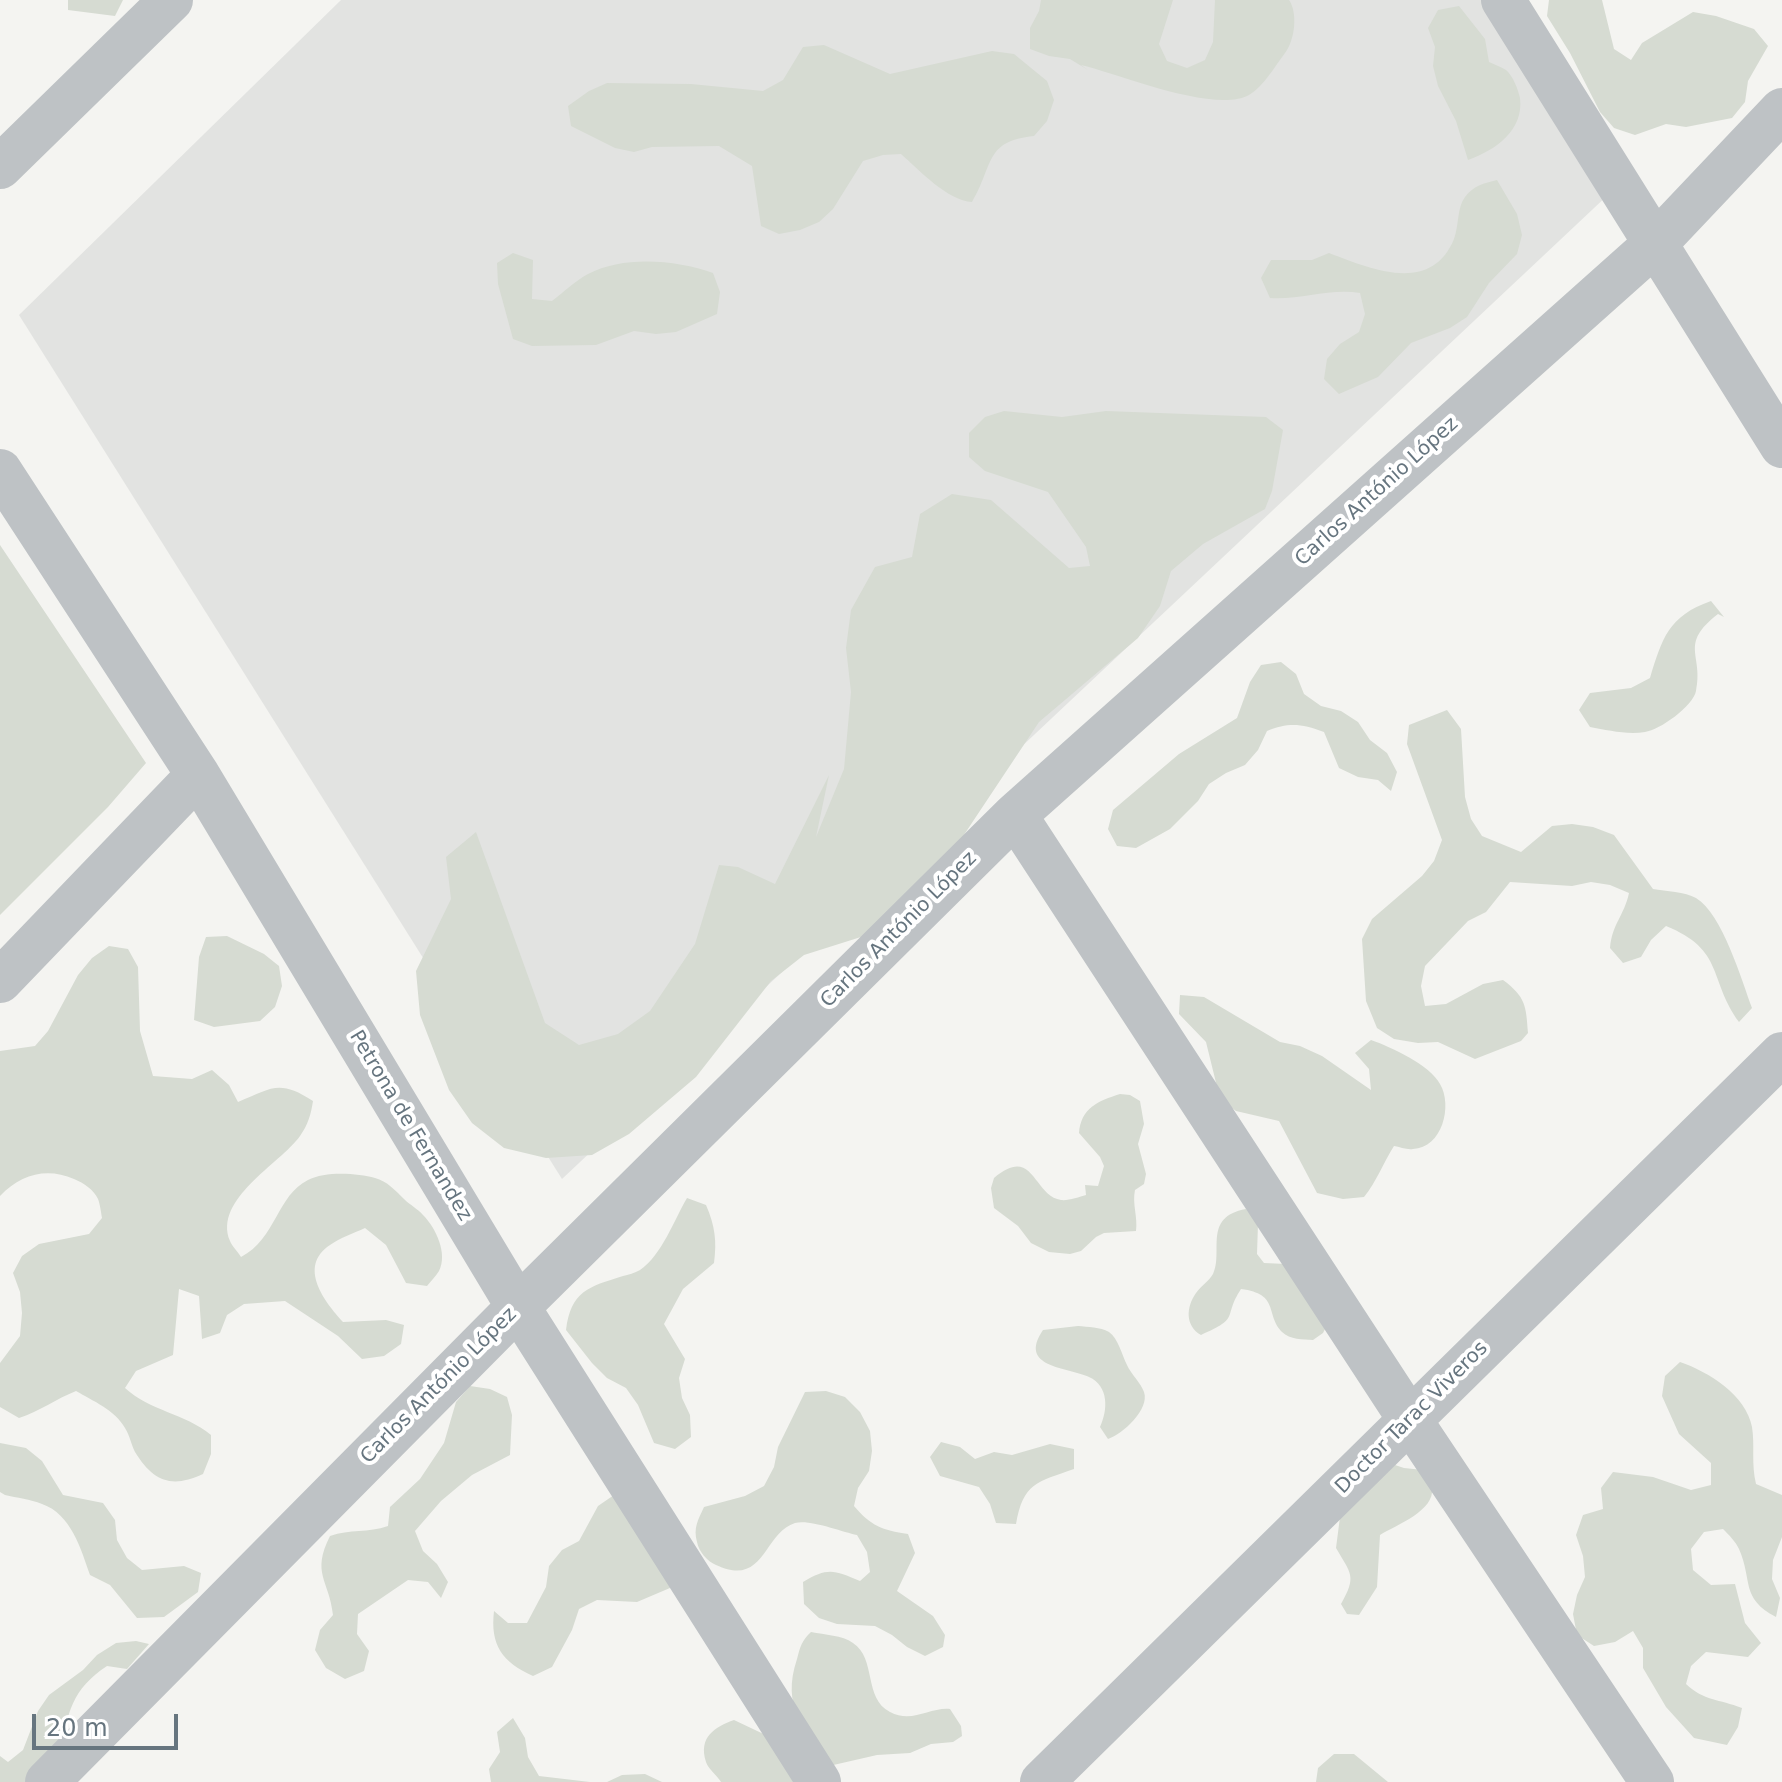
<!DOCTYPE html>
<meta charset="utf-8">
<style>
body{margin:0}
#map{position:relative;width:1782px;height:1782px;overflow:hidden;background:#f4f4f1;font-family:"DejaVu Sans",sans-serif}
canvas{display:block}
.scale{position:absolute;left:32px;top:1714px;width:146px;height:36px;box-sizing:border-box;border:4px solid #66757f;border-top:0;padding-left:10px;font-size:24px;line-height:28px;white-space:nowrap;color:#66757f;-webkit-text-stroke:6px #fff;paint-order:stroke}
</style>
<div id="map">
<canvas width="1782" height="1782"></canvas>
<div class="scale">20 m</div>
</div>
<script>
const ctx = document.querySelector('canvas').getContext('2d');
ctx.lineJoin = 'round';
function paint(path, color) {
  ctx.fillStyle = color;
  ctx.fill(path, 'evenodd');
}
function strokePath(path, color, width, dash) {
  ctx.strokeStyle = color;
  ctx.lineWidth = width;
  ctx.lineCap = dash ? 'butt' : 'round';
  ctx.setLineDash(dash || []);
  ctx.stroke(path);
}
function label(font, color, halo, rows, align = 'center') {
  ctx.font = font + ' "DejaVu Sans",sans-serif';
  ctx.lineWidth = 8;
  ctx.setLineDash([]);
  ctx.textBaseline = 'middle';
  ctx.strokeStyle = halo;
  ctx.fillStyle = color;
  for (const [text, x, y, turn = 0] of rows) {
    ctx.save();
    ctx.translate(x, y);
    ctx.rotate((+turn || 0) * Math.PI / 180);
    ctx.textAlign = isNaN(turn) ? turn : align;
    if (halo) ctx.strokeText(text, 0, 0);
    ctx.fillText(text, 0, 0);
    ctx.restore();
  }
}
paint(new Path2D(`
 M 341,0 L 1486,0 L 1610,193 L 562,1179 L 19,315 Z`), '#e2e3e1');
paint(new Path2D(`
 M 68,0 L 123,0 L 115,16 L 68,10 Z
 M 1041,0 L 1173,0 L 1159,44 L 1167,61 L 1187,68 L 1205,60 L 1213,42 L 1215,0 L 1289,0 C 1298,13 1295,40 1285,53 C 1275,66 1264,86 1249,95 C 1215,114 1119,74 1081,65 L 1088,70 L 1070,59 L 1049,56 L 1030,49 L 1030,28 L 1039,11 Z
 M 1549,0 L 1602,0 L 1614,49 L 1631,60 L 1642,43 L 1693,12 L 1716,16 L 1754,29 L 1768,46 L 1748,81 L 1745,102 L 1732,118 L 1686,127 L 1666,124 L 1635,135 L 1614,128 L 1600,112 L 1570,53 L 1547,16 Z
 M 1459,6 L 1485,39 L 1489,62 C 1494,64 1501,67 1506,70 C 1513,76 1518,89 1520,98 C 1524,130 1496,150 1468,160 L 1456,121 L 1438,86 L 1433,66 L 1435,47 L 1428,28 L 1438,10 Z
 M 824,45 L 890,74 L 992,51 L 1014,54 L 1047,81 L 1054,100 L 1047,121 L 1034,136 C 984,141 994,165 972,202 C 948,201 919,170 901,154 L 883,155 L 863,161 L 833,209 L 819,222 L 800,230 L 779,234 L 761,226 L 752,166 L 719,146 L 652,147 L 634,152 L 615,148 L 571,126 L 568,106 L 589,91 L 607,83 L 691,84 L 763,91 L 783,80 L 803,47 Z
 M 1497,180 L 1517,214 L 1522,235 L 1517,254 L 1489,283 L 1467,317 L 1450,328 L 1411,343 L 1378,377 L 1339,394 L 1324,379 L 1327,359 L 1340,344 L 1359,332 L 1365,314 L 1360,293 C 1330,288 1301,300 1270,298 L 1261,278 L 1271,260 L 1312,260 L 1329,253 C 1371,269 1431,295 1454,239 C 1459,226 1457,207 1465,197 C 1473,186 1484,183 1497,180 Z
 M 513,253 L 533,260 L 532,299 L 552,301 C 564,292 575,281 588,274 C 624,255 677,260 713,273 L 720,292 L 717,314 L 676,332 L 656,334 L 634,331 L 596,345 L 532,346 L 513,339 L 498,284 L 497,263 Z
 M 1004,411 L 1062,417 L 1106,411 L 1266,417 L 1283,430 L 1272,491 L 1265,509 L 1203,544 L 1171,571 L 1160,606 L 1138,638 L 1039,722 L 918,904 L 883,930 L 804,955 L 771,981 L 696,1077 L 629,1134 L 592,1155 L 546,1158 L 504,1148 L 472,1123 L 449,1090 L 420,1015 L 416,971 L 451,899 L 446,857 L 476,832 L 545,1023 L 579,1045 L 618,1034 L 650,1011 L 695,944 L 719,865 L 738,867 L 775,884 L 829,775 L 816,837 L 844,769 L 851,692 L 846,648 L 851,610 L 875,567 L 912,557 L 920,514 L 952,494 L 991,500 L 1069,568 L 1090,566 L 1086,547 L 1048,492 L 985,471 L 969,457 L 969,433 L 985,417 Z
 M 0,545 L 146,763 L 108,807 L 0,915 Z
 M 1711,601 L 1724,617 L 1718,614 C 1678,645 1704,654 1696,691 C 1693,706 1660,730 1645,732 C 1627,735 1607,730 1590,727 L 1579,710 L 1590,693 L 1631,688 L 1650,678 C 1662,639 1668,616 1711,601 Z
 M 1281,662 L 1296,674 L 1304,694 L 1321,706 L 1341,711 L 1358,722 L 1370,740 L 1387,753 L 1397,772 L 1391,791 L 1378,780 L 1358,777 L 1339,768 L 1324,732 C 1302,724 1289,722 1267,731 L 1258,750 L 1245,765 L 1226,773 L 1209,784 L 1198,801 L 1170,829 L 1136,848 L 1117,846 L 1108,829 L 1113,810 L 1179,754 L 1237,718 L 1250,682 L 1261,665 Z
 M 1447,710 L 1461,729 L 1465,797 L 1471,819 L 1482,836 L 1521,852 L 1552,826 L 1572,824 L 1593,827 L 1614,835 L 1653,889 C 1666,891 1685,892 1696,898 C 1722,913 1742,981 1752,1008 L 1739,1022 C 1708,979 1725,950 1666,926 L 1651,940 L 1641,957 L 1623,963 L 1610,948 C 1612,924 1624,916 1629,893 L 1610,885 L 1591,882 L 1572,886 L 1510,882 L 1486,912 L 1468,921 L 1425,966 L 1421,986 L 1425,1006 L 1446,1004 L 1483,984 L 1503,980 C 1526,997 1526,1006 1528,1033 L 1521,1041 L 1475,1059 L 1438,1042 L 1418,1043 L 1394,1039 L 1377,1028 L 1366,1001 L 1362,939 L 1372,919 L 1422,876 L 1434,861 L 1442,840 L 1407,744 L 1409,725 Z
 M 227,936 L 264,954 L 279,966 L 282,986 L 275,1007 L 260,1021 L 214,1027 L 194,1020 L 199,957 L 206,937 Z
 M 109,946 L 128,949 L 138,967 L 140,1031 L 153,1076 L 192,1079 L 212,1070 L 229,1085 L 238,1102 C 272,1088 279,1079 313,1101 C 311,1114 308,1125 300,1136 C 280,1164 213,1199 230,1241 C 232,1246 238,1252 241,1257 C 276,1239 277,1195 308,1180 C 325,1171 357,1173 375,1178 C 387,1181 396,1191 404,1199 C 410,1205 418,1209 423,1215 C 436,1228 448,1254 439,1271 C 436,1276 431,1281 427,1286 L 406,1283 L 386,1245 L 365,1228 C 354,1233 340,1238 330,1245 C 297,1267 325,1302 343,1322 L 386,1320 L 404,1325 L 401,1344 L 384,1356 L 362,1359 L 338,1336 L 285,1301 L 244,1304 L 227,1315 L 220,1333 L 202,1339 L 199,1296 L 179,1289 L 173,1355 L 136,1371 L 125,1388 C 150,1411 184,1413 211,1435 L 211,1454 L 203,1474 C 171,1489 153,1481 135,1452 C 131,1444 130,1436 125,1428 C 115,1410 93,1401 76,1391 C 56,1399 40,1411 19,1418 L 0,1407 L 0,1363 L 20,1336 L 22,1313 L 20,1292 L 13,1273 L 22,1256 L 39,1244 L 89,1234 L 102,1218 C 101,1212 100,1204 98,1199 C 94,1190 84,1183 74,1179 C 47,1167 21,1174 0,1196 L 0,1051 L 35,1046 L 48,1031 L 78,975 L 92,958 Z
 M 1180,995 L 1204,997 L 1280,1042 L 1300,1046 L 1322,1056 L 1371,1090 L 1369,1069 L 1355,1053 L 1371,1040 C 1391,1047 1430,1065 1440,1084 C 1453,1106 1442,1148 1413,1149 C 1407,1150 1400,1147 1394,1146 C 1383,1163 1377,1181 1364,1197 L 1343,1199 L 1317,1193 L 1279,1121 L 1236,1111 L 1220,1099 L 1206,1042 L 1179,1014 Z
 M 1120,1094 L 1130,1095 L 1140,1101 L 1144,1124 L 1138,1144 L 1146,1174 L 1144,1184 L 1135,1190 C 1132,1204 1138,1217 1136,1231 L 1104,1233 L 1096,1237 L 1081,1251 L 1070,1254 L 1049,1252 L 1031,1243 L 1018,1226 L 994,1208 L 991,1188 L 994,1178 C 1034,1144 1033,1196 1061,1200 C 1068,1201 1079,1197 1086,1195 L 1085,1185 L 1098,1186 L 1104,1166 L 1100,1157 L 1079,1133 C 1081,1108 1098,1101 1120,1094 Z
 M 687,1198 L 706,1205 C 715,1226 717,1241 714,1263 L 683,1289 L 664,1324 L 685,1359 L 679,1378 L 682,1398 L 690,1415 L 691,1437 L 675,1449 L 654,1443 L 638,1405 L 626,1388 L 607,1378 L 592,1363 L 566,1330 C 571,1291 588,1287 623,1276 C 628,1275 635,1273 640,1270 C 662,1255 674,1220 687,1198 Z
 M 1246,1209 L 1258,1224 L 1257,1254 L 1264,1263 L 1286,1264 L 1328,1323 L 1323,1333 L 1313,1340 C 1303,1339 1290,1340 1282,1332 C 1265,1314 1280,1294 1241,1289 C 1222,1318 1242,1317 1201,1335 C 1185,1326 1186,1307 1196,1293 C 1201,1286 1209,1281 1213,1274 C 1224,1252 1202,1217 1246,1209 Z
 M 1078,1326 C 1088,1327 1100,1327 1109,1332 C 1118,1338 1122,1355 1127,1365 C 1131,1374 1141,1383 1144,1392 C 1150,1409 1123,1434 1108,1439 L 1100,1427 C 1108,1410 1109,1386 1089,1377 C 1068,1367 1017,1368 1043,1330 Z
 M 1680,1362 C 1709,1372 1746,1395 1752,1427 C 1755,1446 1751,1464 1756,1484 L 1782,1495 L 1782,1537 L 1773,1560 L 1772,1579 L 1780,1598 L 1776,1617 C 1740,1598 1753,1581 1739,1549 C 1736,1542 1729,1535 1723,1529 L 1704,1532 L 1691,1549 L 1693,1570 L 1711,1585 L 1735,1584 L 1745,1623 L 1761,1643 L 1748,1657 L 1706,1652 L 1691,1666 L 1686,1684 C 1704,1701 1719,1699 1742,1708 L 1738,1727 L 1727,1745 L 1694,1738 L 1666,1707 L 1643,1668 L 1643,1648 L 1633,1631 L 1615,1642 L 1594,1646 L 1577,1635 L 1573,1614 L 1577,1595 L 1585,1577 L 1583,1556 L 1576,1535 L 1583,1515 L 1603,1509 L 1601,1488 L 1613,1472 L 1653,1477 L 1691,1490 L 1711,1485 L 1711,1463 L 1679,1434 L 1662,1396 L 1665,1376 Z
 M 470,1386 L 490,1389 L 507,1397 L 512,1415 L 510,1455 L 472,1475 L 441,1501 L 415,1531 L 423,1551 L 437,1564 L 448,1582 L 441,1598 L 428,1582 L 408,1580 L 358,1614 L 357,1634 L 369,1651 L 364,1671 L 345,1679 L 326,1668 L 315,1650 L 320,1630 L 333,1615 C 329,1579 311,1574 330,1536 C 350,1529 368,1533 388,1526 L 390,1507 L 420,1479 L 444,1443 L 456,1402 Z
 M 826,1391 L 845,1397 L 860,1412 L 870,1431 L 872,1451 L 869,1471 L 858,1488 L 854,1506 C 871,1526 882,1530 908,1534 L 915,1553 L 897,1591 L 933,1616 L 945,1635 L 943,1647 L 925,1656 L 907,1647 L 892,1635 L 875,1626 L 837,1624 L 819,1618 L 804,1604 L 803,1582 C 828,1567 834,1570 860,1581 L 870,1572 L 867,1552 L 857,1535 C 842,1532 810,1519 795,1523 C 763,1533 765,1588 716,1565 C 707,1561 699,1552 697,1542 C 693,1528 698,1520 704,1507 L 745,1496 L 764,1486 L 774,1467 L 778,1447 L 805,1392 Z
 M 941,1442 L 960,1447 L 975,1459 L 994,1452 L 1012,1455 L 1050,1444 L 1074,1449 L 1074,1469 C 1037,1482 1023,1483 1016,1524 L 996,1523 L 990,1504 L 979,1487 L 940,1476 L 930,1457 Z
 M 0,1443 L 26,1448 L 42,1461 L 63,1495 L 103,1503 L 115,1520 L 117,1540 L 127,1558 L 142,1570 L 184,1566 L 201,1573 L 198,1592 L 164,1617 L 137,1618 L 110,1585 L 90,1575 C 81,1549 71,1514 42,1504 C 30,1499 17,1498 5,1495 L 0,1492 Z
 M 1395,1465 L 1404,1468 L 1423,1470 C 1426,1475 1431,1482 1432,1488 C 1435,1511 1396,1525 1380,1535 L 1377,1587 L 1359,1615 L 1347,1614 L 1341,1604 C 1357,1576 1351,1574 1336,1548 L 1340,1517 Z
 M 614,1495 L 677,1585 L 637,1602 L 597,1600 L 579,1609 L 572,1630 L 552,1667 L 533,1676 C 502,1662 490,1645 494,1611 L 508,1623 L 527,1623 L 546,1587 L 549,1566 L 562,1550 L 579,1541 L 598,1506 Z
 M 811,1632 C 825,1635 842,1635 853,1643 C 877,1659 863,1698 890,1712 C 912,1724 930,1707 950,1709 L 961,1726 L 962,1736 L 953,1742 L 931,1744 L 910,1753 L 877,1755 L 829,1766 C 804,1728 781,1707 797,1659 C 800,1647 802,1640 811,1632 Z
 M 136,1641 L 149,1644 L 127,1669 L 107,1666 C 72,1689 67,1713 61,1753 C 59,1765 59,1773 51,1782 L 0,1782 L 0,1756 L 8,1762 L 23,1750 L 38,1711 L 49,1695 L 83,1670 L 97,1655 L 116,1643 Z
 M 513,1718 L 525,1738 L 528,1757 L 539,1776 L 590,1782 L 491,1782 L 489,1769 L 500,1752 L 497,1732 Z
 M 734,1720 L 772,1738 L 799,1782 L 721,1782 C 717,1775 708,1769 706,1762 C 698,1737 715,1727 734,1720 Z
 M 1334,1754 L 1354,1754 L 1388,1782 L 1316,1782 L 1318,1768 Z
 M 645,1774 L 662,1782 L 607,1782 L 622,1775 Z`), '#d6dbd2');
strokePath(new Path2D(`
 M 1503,0 L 1782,446
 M 0,167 L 171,0
 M 0,471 L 198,775 L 518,1307 L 819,1782
 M 1015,815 L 1410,1420 L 1652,1782
 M 0,981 L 198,775
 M 47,1782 L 518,1307 L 1015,815 L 1655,244 L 1782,110
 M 1042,1782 L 1782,1054`), '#bec2c5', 44);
label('20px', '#66757f', '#fff', [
 ["Carlos António López",1377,492,-42],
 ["Carlos António López",899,930,-45],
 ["Petrona de Fernandez",410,1126,59],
 ["Carlos António López",439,1386,-45],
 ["Doctor Tarac Viveros",1412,1418,-45]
]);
</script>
